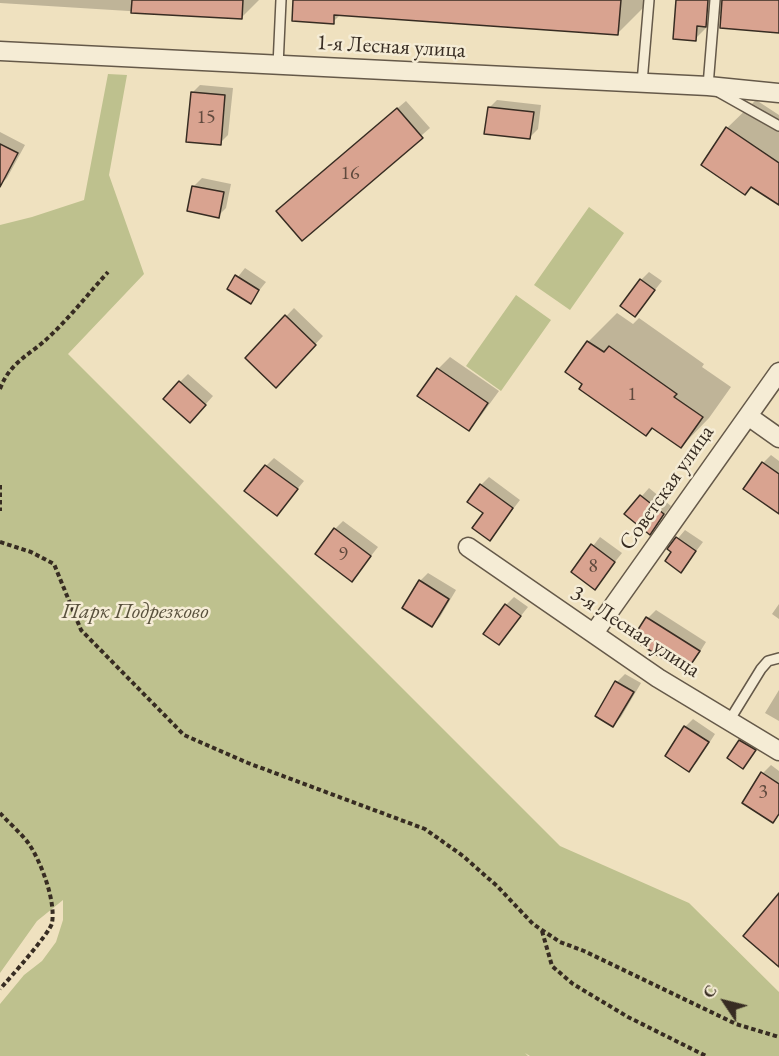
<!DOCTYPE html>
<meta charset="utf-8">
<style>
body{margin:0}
#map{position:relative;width:779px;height:1056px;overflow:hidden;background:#efe1bf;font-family:"EB Garamond",serif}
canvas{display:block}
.north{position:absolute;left:695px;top:972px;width:60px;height:60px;-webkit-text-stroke:4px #f5ecd5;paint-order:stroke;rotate:305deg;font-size:16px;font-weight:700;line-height:24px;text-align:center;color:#372c22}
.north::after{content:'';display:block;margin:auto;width:21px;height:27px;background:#372c22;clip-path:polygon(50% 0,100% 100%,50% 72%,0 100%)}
</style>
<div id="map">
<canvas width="779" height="1056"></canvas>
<div class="north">С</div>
</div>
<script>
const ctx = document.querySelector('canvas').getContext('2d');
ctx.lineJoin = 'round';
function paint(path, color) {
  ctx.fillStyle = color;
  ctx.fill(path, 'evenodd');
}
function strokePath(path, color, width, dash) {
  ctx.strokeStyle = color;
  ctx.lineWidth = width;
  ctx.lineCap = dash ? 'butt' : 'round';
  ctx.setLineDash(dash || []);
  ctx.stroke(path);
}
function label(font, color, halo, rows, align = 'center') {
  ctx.font = font + ' "EB Garamond",serif';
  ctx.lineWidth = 5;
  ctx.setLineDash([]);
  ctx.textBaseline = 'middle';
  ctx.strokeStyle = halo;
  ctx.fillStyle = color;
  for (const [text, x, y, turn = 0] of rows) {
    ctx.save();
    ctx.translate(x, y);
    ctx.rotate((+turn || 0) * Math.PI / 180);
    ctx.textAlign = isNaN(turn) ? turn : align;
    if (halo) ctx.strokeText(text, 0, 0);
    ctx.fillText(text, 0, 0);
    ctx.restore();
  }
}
paint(new Path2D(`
 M 108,74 L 127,75 L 109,175 L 144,274 L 68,354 L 560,846 L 689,903 L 779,992 L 779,1056 L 530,1056 L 525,1053 L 528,1056 L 0,1056 L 0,1004 L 24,975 L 42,961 L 56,942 L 63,920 L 63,900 L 37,921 L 0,973 L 0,225 L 32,217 L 84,200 Z
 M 589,207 L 624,233 L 570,310 L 534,285 Z
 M 516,295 L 551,320 L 501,391 L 466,366 Z`), '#bec18e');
paint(new Path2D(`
 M 0,0 L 259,0 L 241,18 L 0,3 Z
 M 295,0 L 651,0 L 617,34 L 341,14 L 333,22 Z
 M 678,0 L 779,0 L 779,31 L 722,12 L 695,39 Z
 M 200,85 L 233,88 L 228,135 L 220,143 L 192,93 Z
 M 497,100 L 541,105 L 538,129 L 529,138 L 489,108 Z
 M 756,100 L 779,115 L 779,203 L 752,186 L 745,193 L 727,128 Z
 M 406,101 L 430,128 L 302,239 L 286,203 Z
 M 0,132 L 25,145 L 7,178 L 0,185 Z
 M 202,178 L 231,184 L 226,208 L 218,216 L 194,186 Z
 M 245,268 L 266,282 L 250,302 L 229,288 Z
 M 649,272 L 662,281 L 635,315 L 641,280 Z
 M 294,308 L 323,336 L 276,386 L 247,358 Z
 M 617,313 L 633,324 L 639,318 L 704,364 L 702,367 L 731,387 L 709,418 L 681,447 L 567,372 L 588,342 Z
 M 450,357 L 499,391 L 480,417 L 468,429 L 438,369 Z
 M 188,374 L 213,396 L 198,413 L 180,382 Z
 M 771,455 L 779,461 L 779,512 L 763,463 Z
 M 274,458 L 304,481 L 277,514 L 266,466 Z
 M 489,477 L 520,500 L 490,539 L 481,485 Z
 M 649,488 L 671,506 L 650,533 L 626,514 Z
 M 343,521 L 378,547 L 352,580 L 335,529 Z
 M 685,530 L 703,542 L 681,571 L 673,552 L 669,549 Z
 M 600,537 L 622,553 L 594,588 L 573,572 Z
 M 428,573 L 456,590 L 440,617 L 432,625 L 420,581 Z
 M 514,597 L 528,607 L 499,643 L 506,605 Z
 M 779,604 L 779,619 L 772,614 Z
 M 656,610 L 706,642 L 693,663 L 685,671 L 634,639 L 648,618 Z
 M 625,674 L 641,683 L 621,717 L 613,725 L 597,715 L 617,682 Z
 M 779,690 L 779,721 L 765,713 Z
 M 693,719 L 715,734 L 697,762 L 689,770 L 685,727 Z
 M 748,733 L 763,742 L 743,767 L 740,741 Z
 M 771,765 L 779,771 L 779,815 L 773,821 L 763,773 Z`), '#0003');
const building = new Path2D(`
 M 132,0 L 243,0 L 242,19 L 131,13 Z
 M 293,0 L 621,0 L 618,35 L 334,15 L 334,24 L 292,21 Z
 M 676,0 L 708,0 L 706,27 L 697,26 L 696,41 L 673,39 Z
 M 722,0 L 779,0 L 779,33 L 720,28 Z
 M 191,92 L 225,95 L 221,145 L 186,142 Z
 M 488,107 L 534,112 L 530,139 L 484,134 Z
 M 397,108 L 423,138 L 302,241 L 276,211 Z
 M 726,127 L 779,163 L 779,205 L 751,187 L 745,195 L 701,165 Z
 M 0,144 L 18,153 L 0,187 Z
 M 192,186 L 224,192 L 219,218 L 187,211 Z
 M 235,275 L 259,290 L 251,304 L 227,289 Z
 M 640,279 L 655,290 L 635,317 L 620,306 Z
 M 285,315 L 316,345 L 276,388 L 245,358 Z
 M 587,341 L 604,352 L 609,346 L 677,394 L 674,397 L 703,417 L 681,448 L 652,428 L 646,436 L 579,389 L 582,384 L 565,372 Z
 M 437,368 L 488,403 L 469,431 L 417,396 Z
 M 179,381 L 206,405 L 190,423 L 163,399 Z
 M 762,462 L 779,474 L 779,514 L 743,489 Z
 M 265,465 L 298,489 L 277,516 L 244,491 Z
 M 480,484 L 513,508 L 490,541 L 472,528 L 483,513 L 467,502 Z
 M 640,495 L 664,514 L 650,535 L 624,514 Z
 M 334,528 L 371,556 L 352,582 L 315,554 Z
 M 676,537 L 696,551 L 681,573 L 665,561 L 671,552 L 667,549 Z
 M 591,544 L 615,562 L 595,590 L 571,572 Z
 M 419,580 L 449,599 L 432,627 L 402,608 Z
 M 505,604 L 521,616 L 499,645 L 483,634 Z
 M 646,617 L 700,651 L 685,673 L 632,639 Z
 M 615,681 L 634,692 L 613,727 L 595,716 Z
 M 684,726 L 709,742 L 689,772 L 665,756 Z
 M 739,740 L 756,750 L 743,769 L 727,758 Z
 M 761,772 L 779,784 L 779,814 L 773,823 L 742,803 Z
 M 779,893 L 779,967 L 743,936 Z`);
paint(building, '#d9a390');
strokePath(building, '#372c22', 1.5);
const lane = new Path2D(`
 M 715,0 L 708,86 L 779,126
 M 278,66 L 281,0
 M 642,83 L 649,0
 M 729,721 L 761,669 L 768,661 L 779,658`);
const street = new Path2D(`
 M 0,51 L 708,86 L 779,93
 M 748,416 L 779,438
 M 468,547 L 658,678 L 779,751
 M 594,633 L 779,372`);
strokePath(lane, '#655949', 12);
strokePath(street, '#655949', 21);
strokePath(new Path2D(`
 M 0,389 C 11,360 31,355 51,335 C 71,316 89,293 108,272
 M 0,485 L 0,511
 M 0,542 L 31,552 L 54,564 L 81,630 L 184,735 L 248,763 L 425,829 L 463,856 L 497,886 L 533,924 L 560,942 L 584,951 L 736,1024 L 779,1037
 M 0,813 C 9,823 21,833 29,844 C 41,862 56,901 52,923 C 50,933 9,979 0,989
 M 542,931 L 552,966 L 573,984 L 628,1017 L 706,1056`), '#372c22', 4, [4.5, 3]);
strokePath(lane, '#f5ecd5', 9);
strokePath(street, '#f5ecd5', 18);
label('20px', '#604a3e', null, [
 ["15",206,118],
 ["16",350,174],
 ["1",632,395],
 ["9",343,555],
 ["8",593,567],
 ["3",763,793]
]);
label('22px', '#372c22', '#f5ecd5', [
 ["1-я Лесная улица",391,47,3],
 ["Советская улица",667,488,-55],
 ["3-я Лесная улица",635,632,33]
]);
label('italic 22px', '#59513d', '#f5ecd5', [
 ["Парк Подрезково",135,612]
]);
</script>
